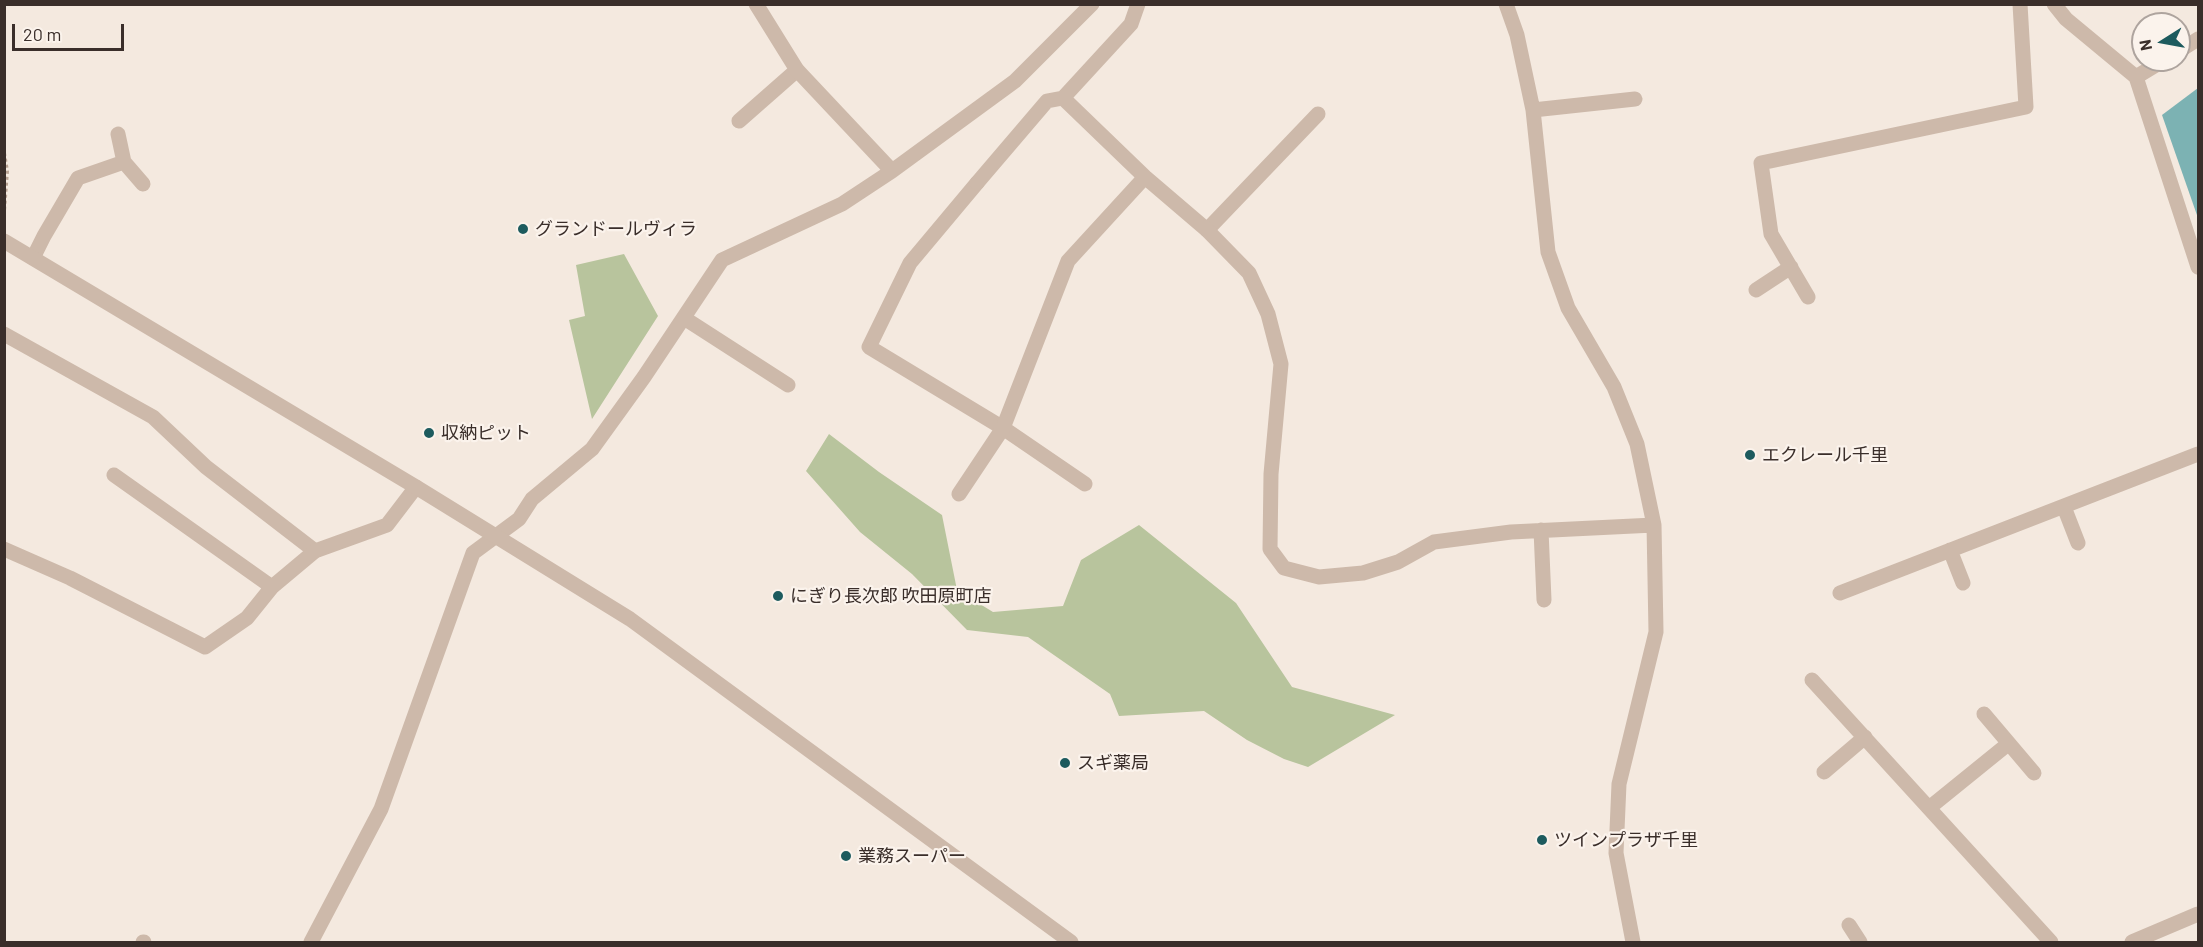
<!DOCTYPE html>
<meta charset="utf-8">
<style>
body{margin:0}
#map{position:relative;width:2203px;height:947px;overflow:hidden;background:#f4e9df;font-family:Barlow,sans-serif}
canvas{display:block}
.frame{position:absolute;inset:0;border:6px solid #3a2e2a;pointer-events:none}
.north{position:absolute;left:2131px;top:12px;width:60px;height:60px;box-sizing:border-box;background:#fbf3ec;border:2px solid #aea49e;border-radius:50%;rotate:259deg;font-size:16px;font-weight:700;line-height:24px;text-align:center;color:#3a2e2a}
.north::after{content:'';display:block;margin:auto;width:21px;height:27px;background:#1d5b5e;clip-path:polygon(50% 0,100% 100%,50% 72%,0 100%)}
.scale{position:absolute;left:12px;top:24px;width:112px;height:27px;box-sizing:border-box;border:3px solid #3a2e2a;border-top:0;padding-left:8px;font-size:18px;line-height:21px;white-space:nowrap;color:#3a2e2a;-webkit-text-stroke:4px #fbf3ec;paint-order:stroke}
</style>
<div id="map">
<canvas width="2203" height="947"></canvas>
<div class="frame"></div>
<div class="north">N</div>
<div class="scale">20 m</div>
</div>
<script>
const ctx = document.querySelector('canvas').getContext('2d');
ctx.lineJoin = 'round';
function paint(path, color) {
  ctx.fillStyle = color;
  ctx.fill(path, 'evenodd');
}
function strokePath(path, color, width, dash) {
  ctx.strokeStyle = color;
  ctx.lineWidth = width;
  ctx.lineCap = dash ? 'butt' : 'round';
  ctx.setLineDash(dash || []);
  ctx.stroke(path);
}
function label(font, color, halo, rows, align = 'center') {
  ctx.font = font + ' Barlow,"Noto Sans JP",sans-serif';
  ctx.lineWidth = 4.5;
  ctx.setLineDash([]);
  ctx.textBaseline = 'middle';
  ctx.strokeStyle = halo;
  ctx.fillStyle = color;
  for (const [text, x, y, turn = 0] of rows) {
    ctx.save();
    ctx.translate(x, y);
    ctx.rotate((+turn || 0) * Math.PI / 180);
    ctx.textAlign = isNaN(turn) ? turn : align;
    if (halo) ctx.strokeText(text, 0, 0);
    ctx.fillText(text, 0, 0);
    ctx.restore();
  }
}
paint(new Path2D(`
 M 624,254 L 658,316 L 592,419 L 569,320 L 585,316 L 576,265 Z
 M 829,434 L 879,472 L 942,515 L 957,590 L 993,612 L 1063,606 L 1081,560 L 1139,525 L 1236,603 L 1292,687 L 1395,715 L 1308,767 L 1284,759 L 1247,740 L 1204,711 L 1119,716 L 1110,694 L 1028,637 L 967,630 L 912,574 L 860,532 L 806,471 Z`), '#b8c49d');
paint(new Path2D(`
 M 2198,88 L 2198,218 L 2162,115 Z`), '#7cb2b3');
strokePath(new Path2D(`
 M 4,153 L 7,171 L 4,211`), '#b9a394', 4, [3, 3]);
strokePath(new Path2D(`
 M 739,121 L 797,70
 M 977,183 L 910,263 L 869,347 L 1003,428 L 1085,484
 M 1207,230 L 1318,114
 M 684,318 L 788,385
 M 4,334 L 153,417 L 206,467 L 315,551`), '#cdb9aa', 15);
strokePath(new Path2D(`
 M 756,4 L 797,70 L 892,171
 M 1506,4 L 1517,35 L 1533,110 L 1548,252 L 1568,308 L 1614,387 L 1637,444 L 1654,525 L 1656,632 L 1619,784 L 1616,853 L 1633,942
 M 2054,4 L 2066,19 L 2136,77 L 2198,267
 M 2179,51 L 2198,39
 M 2136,77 L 2164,60
 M 1063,98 L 1145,177 L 1207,230 L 1249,273 L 1268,314 L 1281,364 L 1271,474 L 1270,549 L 1284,568 L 1319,577 L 1363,573 L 1398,562 L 1434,542 L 1511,532 L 1654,525
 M 1533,110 L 1635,99
 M 118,134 L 124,162 L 143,184
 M 977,183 L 1047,101 L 1063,98 L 1131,24 L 1138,4
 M 33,258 L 44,236 L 78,178 L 124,162
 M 1756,290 L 1791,267
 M 1808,297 L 1771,234 L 1761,163 L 2026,107 L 2020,4
 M 114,475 L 272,587
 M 959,494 L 1003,428 L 1068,261 L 1145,177
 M 2064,507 L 2078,543
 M 1541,530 L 1544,600
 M 4,549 L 70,578 L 205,647 L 247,618 L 272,587 L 315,551 L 387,525 L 416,487
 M 1950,550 L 1963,583
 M 1840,593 L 2198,454
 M 1812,680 L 2051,942
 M 1984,714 L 2034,773
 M 1824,772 L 1865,737
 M 1929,808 L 2008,744
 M 1849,925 L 1860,942
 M 143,942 L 144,942
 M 311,942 L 381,809 L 473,553 L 519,519 L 532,499 L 592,449 L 644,377 L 722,260 L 842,204 L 892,171 L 1015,81 L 1092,4
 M 2132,942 L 2198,914`), '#cdb9aa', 15);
strokePath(new Path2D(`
 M 4,241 L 416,487 L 630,619 L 1071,942`), '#cdb9aa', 15);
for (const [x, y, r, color] of [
 [523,229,6,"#1d5b5e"],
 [429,433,6,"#1d5b5e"],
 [1750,455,6,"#1d5b5e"],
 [778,596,6,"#1d5b5e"],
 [1065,763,6,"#1d5b5e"],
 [1542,840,6,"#1d5b5e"],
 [846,856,6,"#1d5b5e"]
]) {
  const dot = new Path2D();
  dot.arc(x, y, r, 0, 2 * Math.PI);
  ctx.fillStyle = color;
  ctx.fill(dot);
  strokePath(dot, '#fbf3ec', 2);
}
label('18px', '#3a2e2a', '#fbf3ec', [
 ["グランドールヴィラ",535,229],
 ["収納ピット",441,433],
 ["エクレール千里",1762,455],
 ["にぎり長次郎 吹田原町店",790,596],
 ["スギ薬局",1077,763],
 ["ツインプラザ千里",1554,840],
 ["業務スーパー",858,856]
], 'left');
</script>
